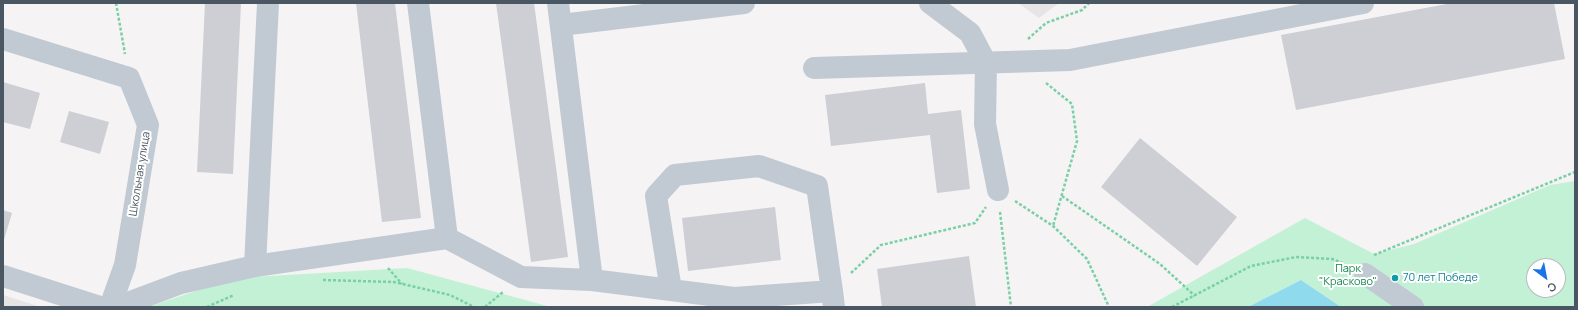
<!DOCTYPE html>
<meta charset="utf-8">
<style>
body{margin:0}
#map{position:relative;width:1578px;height:310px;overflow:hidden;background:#f5f3f3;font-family:Manrope,sans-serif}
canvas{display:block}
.frame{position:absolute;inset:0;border:4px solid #4a5661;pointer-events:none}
.north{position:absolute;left:1526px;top:258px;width:40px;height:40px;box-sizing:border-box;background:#fff;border:1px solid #b7bbc0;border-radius:50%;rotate:148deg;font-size:11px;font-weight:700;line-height:16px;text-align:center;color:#4a5661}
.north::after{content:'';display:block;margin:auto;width:14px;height:18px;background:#1a73e8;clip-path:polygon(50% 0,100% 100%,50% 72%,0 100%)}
</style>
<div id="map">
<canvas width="1578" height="310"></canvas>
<div class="frame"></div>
<div class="north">С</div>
</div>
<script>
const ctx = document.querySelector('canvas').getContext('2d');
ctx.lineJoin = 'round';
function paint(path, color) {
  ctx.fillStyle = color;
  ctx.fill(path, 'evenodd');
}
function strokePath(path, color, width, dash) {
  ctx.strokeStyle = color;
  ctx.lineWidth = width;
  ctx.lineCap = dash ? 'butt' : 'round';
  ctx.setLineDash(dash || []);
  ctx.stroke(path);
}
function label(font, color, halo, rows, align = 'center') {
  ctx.font = font + ' Manrope,sans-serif';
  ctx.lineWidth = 4;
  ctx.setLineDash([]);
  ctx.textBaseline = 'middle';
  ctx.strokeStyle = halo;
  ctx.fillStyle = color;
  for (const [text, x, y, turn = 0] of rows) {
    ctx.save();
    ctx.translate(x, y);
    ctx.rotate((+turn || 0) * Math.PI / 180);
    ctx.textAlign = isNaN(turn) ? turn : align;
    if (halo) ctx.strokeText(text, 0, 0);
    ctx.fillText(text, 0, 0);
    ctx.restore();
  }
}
paint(new Path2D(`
 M 1018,3 L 1059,3 L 1039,18 Z
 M 3,295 L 41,307 L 3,307 Z`), '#e6e4e5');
paint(new Path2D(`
 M 1575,181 L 1575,307 L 1341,307 L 1301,280 L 1248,307 L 1147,307 L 1305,218 L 1374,254 L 1414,244 L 1550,185 ZM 1534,266 L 1558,266 L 1558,290 L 1534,290 Z
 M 407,268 L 551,307 L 148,307 L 235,278 Z`), '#c3f1d5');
paint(new Path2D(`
 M 1301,280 L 1341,307 L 1248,307 Z`), '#90daee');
paint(new Path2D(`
 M 205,3 L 241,3 L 233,174 L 197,172 Z
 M 356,3 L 395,3 L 421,218 L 382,222 Z
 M 496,3 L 534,3 L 568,257 L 531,262 Z
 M 1452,3 L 1554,3 L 1565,59 L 1296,110 L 1281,35 Z
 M 3,82 L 40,93 L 30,129 L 3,122 Z
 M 925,83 L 928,114 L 961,110 L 970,189 L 937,193 L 930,135 L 831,146 L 825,95 Z
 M 69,111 L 109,122 L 100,154 L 60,142 Z
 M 1140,138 L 1237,217 L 1197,266 L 1101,187 Z
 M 775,207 L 781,260 L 688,271 L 682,218 Z
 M 3,210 L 12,213 L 3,243 Z
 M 969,256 L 976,307 L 882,307 L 877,269 Z`), '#cdcfd5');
strokePath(new Path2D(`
 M 116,3 L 125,54
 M 1028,39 L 1046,23 L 1082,10 L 1089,3
 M 1046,83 L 1072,104 L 1077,141 L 1053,226
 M 1062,196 L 1160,264 L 1195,296
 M 1015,201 L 1053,226 L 1087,259 L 1109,307
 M 1000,212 L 1011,307
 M 1374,255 L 1575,172
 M 388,268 L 402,284
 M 851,273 L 881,245 L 975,223 L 986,207
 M 323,280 L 394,282 L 450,295 L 474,307
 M 207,307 L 234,295
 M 485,307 L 503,292
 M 1172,307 L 1251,266 L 1296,257 L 1332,259 L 1345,264`), '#7ad0a6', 2.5, [3, 2]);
strokePath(new Path2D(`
 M 930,3 L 970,33 L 986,63
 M 561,25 L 744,3
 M 3,39 L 129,78 L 148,125 L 125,265 L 110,307
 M 986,63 L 985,124 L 998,190
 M 814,68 L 1070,60 L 1363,3
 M 447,238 L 521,277 L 592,280 L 558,3
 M 255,266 L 447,238 L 418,3
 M 1365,274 L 1413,307
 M 3,276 L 100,307
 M 592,280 L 734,298 L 832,291 L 834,307
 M 671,290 L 656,196 L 675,175 L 759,166 L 817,186 L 832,291
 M 117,307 L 181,283 L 255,266 L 268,3`), '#c1cad2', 22);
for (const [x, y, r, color] of [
 [1395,278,4,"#0f9aa8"]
]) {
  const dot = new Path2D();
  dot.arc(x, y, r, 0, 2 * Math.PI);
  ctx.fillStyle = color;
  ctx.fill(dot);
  strokePath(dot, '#fff', 1.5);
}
label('11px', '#4a5661', '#fff', [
 ["Школьная улица",140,174,-81]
]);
label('11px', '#17864f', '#fff', [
 ["Парк",1348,269],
 ["\"Красково\"",1348,282]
]);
label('11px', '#0d838f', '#fff', [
 ["70 лет Победе",1403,278]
], 'left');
</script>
